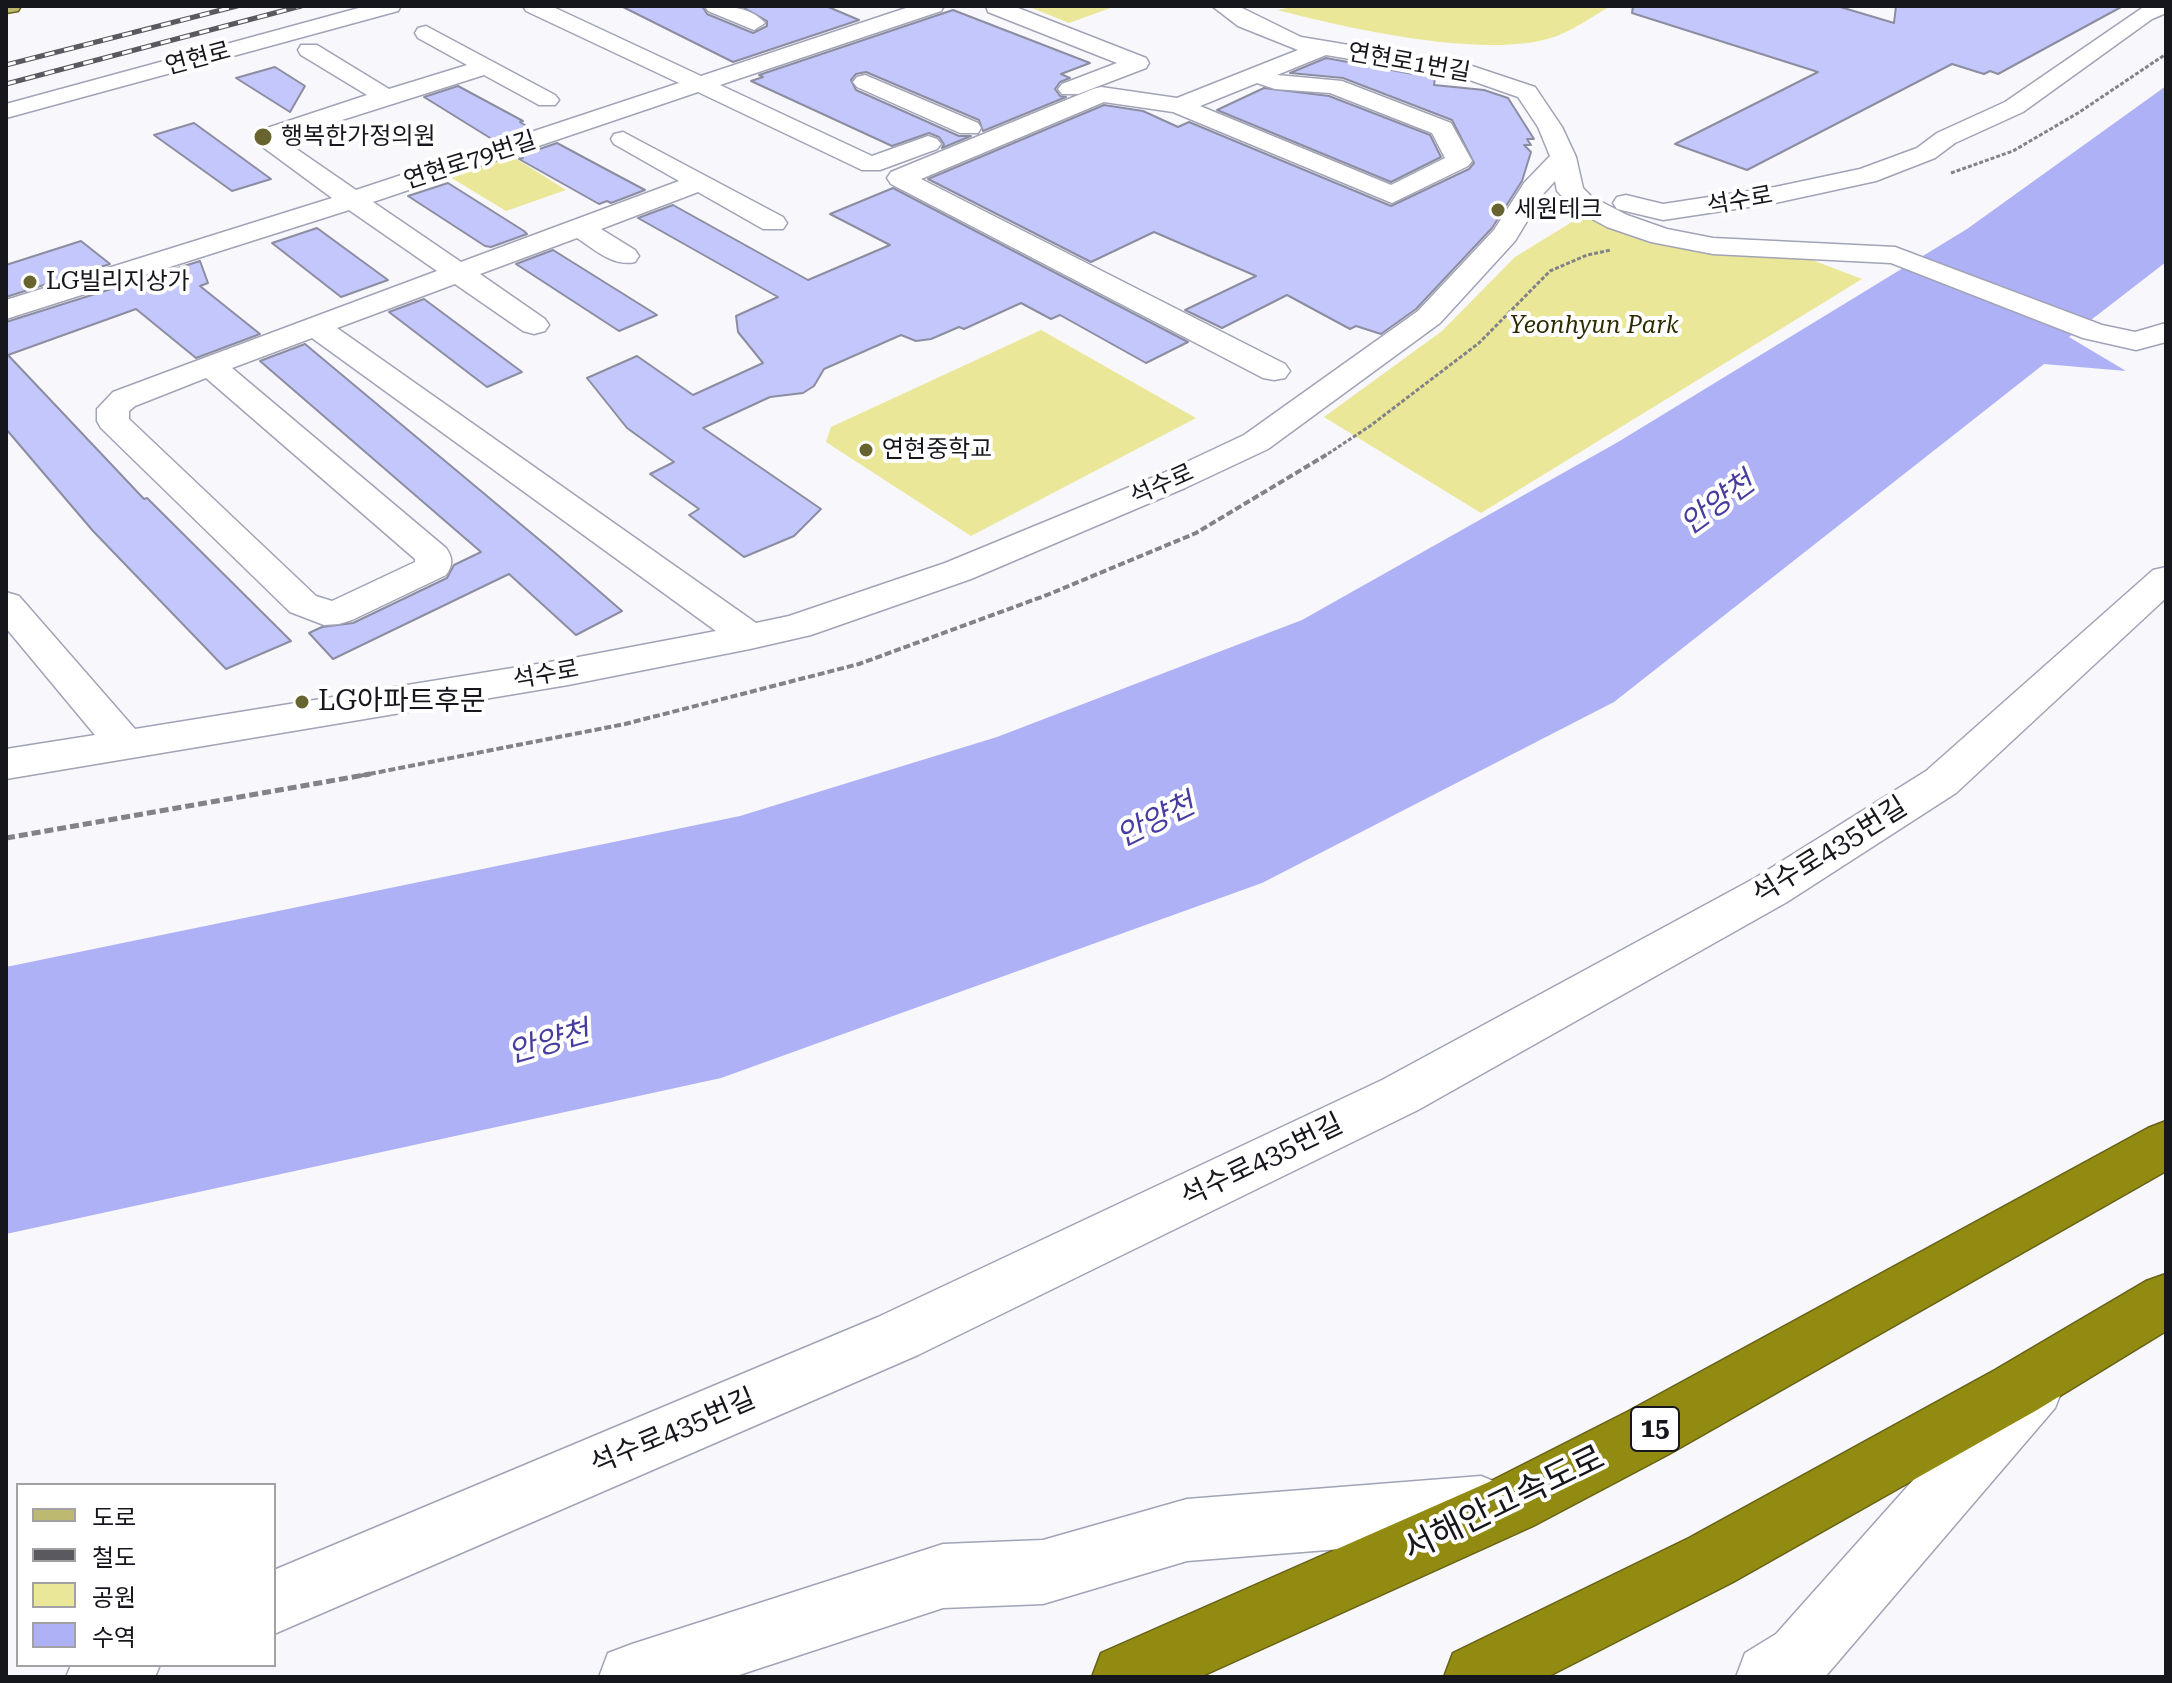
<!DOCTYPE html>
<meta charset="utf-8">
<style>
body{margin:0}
#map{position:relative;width:2172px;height:1683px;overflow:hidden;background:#f7f7fc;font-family:"Roboto Serif","Noto Sans KR",serif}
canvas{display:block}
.frame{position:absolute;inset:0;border:8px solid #16161d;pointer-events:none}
.legend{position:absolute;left:16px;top:1483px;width:260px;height:184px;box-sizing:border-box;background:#fff;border:2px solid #a2a2a5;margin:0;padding:10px 14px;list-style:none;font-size:24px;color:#16161d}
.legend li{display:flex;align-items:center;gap:16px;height:40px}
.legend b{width:40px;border:2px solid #a2a2a5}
</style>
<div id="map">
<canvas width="2172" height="1683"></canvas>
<div class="frame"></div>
<ul class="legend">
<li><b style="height:10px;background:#beb970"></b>도로</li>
<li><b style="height:10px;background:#59595f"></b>철도</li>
<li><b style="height:22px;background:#ebe798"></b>공원</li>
<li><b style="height:22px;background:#afb1f7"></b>수역</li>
</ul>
</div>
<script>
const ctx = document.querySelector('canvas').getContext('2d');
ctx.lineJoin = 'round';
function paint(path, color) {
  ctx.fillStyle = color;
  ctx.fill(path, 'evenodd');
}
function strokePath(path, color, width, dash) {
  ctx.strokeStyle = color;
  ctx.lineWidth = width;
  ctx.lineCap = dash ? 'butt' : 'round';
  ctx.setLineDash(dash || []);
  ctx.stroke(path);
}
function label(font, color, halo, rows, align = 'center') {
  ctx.font = font + ' "Roboto Serif","Noto Sans KR",serif';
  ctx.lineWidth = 8;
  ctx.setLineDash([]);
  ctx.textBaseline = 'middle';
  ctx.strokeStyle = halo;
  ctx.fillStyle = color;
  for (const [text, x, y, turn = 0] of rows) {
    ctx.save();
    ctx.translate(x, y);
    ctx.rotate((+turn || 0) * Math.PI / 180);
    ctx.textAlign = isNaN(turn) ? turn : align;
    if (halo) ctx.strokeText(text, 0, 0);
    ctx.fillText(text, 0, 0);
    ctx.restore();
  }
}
paint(new Path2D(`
 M 1027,6 L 1116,6 L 1069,23 Z
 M 1299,6 L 1611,6 C 1593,16 1575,29 1557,36 C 1490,61 1346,28 1277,10 Z
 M 507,153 L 566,190 L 506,211 L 445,174 Z
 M 1580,217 L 1701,253 L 1799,255 L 1862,279 L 1481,513 L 1324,417 L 1442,331 L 1515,257 Z
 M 1041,330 L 1196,418 L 971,536 L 826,442 L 831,427 Z`), '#ebe798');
paint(new Path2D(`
 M 2166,86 L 2166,262 L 2069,337 L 2126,371 L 2044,364 L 1614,702 L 1262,883 L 721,1078 L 6,1234 L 6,967 L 740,816 L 997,737 L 1302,620 L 1618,442 L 1967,229 Z`), '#afb1f7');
const building = new Path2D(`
 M 621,6 L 702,6 L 707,14 L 753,33 L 767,26 L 767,21 L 741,6 L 826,6 L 859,20 L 733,62 Z
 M 1633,6 L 1837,6 L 1894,23 L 1896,6 L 2123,6 L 1998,74 L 1990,71 L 1984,74 L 1952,64 L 1747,170 L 1675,144 L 1818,72 L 1632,13 Z
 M 953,10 L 1090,63 L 1061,74 L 1070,78 L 1060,82 L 1055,89 L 1060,96 L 1066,97 L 983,131 L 979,120 L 866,72 L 856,74 L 851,80 L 856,90 L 959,136 L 971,136 L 942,148 L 944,144 L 939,137 L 929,133 L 892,146 L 751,81 L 763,77 L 759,75 Z
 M 1326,58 L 1435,78 L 1434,85 L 1484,90 L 1508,98 L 1534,139 L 1527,139 L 1531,145 L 1524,145 L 1531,152 L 1522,181 L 1492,228 L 1416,309 L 1381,334 L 1356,326 L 1350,329 L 1287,295 L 1222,328 L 1185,310 L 1256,276 L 1154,232 L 1091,262 L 928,179 L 1104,105 L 1143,111 L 1178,127 L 1189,122 L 1391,206 L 1469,169 L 1474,163 L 1452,120 L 1343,78 L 1290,73 Z
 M 275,67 L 305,86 L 290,112 L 236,78 Z
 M 458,86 L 523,121 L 520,122 L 531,129 L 495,141 L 424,97 Z
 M 1264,88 L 1329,96 L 1430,135 L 1441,157 L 1391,182 L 1217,110 Z
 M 194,123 L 271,179 L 232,191 L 154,135 Z
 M 557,143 L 598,165 L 645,190 L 611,203 L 607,201 L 599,204 L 519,159 L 523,158 L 519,156 Z
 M 448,183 L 524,231 L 527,234 L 491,247 L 485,246 L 408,196 Z
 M 893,188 L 1188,342 L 1146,363 L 1060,315 L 1051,319 L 1021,303 L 964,329 L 959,327 L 931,339 L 916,341 L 901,335 L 824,369 L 814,386 L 803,393 L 770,397 L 703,428 L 821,509 L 794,536 L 744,557 L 689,515 L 699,509 L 650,474 L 674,462 L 627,428 L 587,378 L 637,356 L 693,395 L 763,363 L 738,332 L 736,316 L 778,297 L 638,218 L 673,205 L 808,280 L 890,245 L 830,214 Z
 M 317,228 L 388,280 L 341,297 L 272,243 Z
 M 81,241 L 110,264 L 6,297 L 6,265 Z
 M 553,250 L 657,315 L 619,331 L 516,264 Z
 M 200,261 L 208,283 L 200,286 L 260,334 L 196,358 L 136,309 L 8,355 L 144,499 L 147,498 L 291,641 L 226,669 L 93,531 L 6,429 L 6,322 Z
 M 424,299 L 522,372 L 487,387 L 389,312 Z
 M 305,344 L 554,552 L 622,611 L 576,635 L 509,574 L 333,659 L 309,633 L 322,627 L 353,623 L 447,578 L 454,565 L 481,552 L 260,361 Z`);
paint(building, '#c4c7fc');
strokePath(building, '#8c8da0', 2);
const minor = new Path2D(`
 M 366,6 L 401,6 L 398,11 L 6,118 L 6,104 Z
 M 523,6 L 551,6 L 701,76 L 912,6 L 944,6 L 941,11 L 720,85 L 872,156 L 928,136 L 937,139 L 941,144 L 937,149 L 880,170 L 862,170 L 698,92 L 373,202 L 461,262 L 679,181 L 614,144 L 611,139 L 614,134 L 623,132 L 783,217 L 787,223 L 783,229 L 763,229 L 698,192 L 601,229 L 635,250 L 639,256 L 635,262 C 613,267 594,249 577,238 L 480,274 L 545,319 L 549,325 L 545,331 L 534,334 L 523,331 L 455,284 L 337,328 L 756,623 L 789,616 L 945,563 L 1161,474 L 1244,435 L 1418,311 L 1494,230 L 1524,183 L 1550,156 L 1538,127 L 1518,97 L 1464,78 L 1326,55 L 1277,75 L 1342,81 L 1451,123 L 1472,161 L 1468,166 L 1392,203 L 1173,112 L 1104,102 L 921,179 L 1285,364 L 1290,371 L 1285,378 L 1274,380 L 1263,378 L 891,184 L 887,178 L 891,172 L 1093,89 L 1101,87 L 1177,98 L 1298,50 L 1238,26 L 1212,6 L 1238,6 L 1301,37 L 1469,65 L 1535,87 L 1562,127 L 1576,157 L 1583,188 L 1592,197 L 1627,215 L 1667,229 L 1713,238 L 1895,247 L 2102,325 L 2135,332 L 2166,323 L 2166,342 L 2136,350 L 2083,338 L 1891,263 L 1713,254 L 1651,242 L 1607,227 L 1574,209 L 1557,191 L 1555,181 L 1544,193 L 1515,241 L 1440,323 L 1268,449 L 1185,488 L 971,579 L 811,635 L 750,649 L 568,685 L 6,779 L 6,749 L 95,735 L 6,628 L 6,592 L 19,596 L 135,729 L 568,659 L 716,631 L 312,338 L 232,368 L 446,548 C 453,558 453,565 446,575 L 352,620 L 339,624 L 324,625 L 290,612 L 101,428 L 97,421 L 97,409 L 113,392 L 437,271 L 349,210 L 6,319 L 6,300 L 332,198 L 256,142 L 261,130 L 367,95 L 301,55 L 298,50 L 301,45 L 317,45 L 389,89 L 467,65 L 418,38 L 415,33 L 418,28 L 426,26 L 555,95 L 559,100 L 555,105 L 539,105 L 484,75 L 282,139 L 356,190 L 679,83 L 526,11 ZM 1257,83 L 1275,89 L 1330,93 L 1432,133 L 1445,158 L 1391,185 L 1200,106 ZM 206,378 L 415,559 L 415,562 L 332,601 L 316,596 L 129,419 L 129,411 L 135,406 Z
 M 705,6 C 726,6 750,6 765,23 L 754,30 L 708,11 Z
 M 986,6 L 1013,6 L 1146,58 L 1149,63 L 1146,68 L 1078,94 L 1062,94 L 1058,89 L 1062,84 L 1117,63 L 988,12 Z
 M 2145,6 L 2166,6 L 2166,13 L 2152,19 L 2023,112 L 1955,143 L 1935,158 L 1876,181 L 1775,203 L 1663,220 L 1617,209 L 1613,203 L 1617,197 L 1626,195 L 1663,204 L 1775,187 L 1860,169 L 1917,148 L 1937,133 L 2005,102 Z
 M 865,75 L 978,123 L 981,128 L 978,133 L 960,133 L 857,87 L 853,82 L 857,77 Z
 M 2166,567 L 2166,598 L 1956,793 L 1787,902 L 1418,1110 L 918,1355 L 274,1634 L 274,1570 L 878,1317 L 1382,1080 L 1755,878 L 1926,771 L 2153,570 Z
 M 2034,1359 L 2055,1368 L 2063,1388 L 2055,1408 L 1825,1677 L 1736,1677 L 1745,1653 L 1776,1634 L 2013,1368 Z
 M 1481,1476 L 1503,1485 L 1512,1507 L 1503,1529 L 1481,1538 L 1187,1561 L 1043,1604 L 943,1608 L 733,1677 L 599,1677 L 608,1653 L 632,1644 L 943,1544 L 1043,1540 L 1187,1499 Z
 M 71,1665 L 160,1665 L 155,1677 L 66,1677 Z`);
const major = new Path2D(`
 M 6,6 L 21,6 L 18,11 L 6,13 Z`);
const highway = new Path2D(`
 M 2166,1121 L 2166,1171 L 1669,1454 L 1533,1526 L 1200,1677 L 1092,1677 L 1101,1653 L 1489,1482 L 1627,1412 L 2148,1128 Z
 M 2166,1274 L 2166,1331 L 2037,1410 L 1733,1582 L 1547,1677 L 1444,1677 L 1453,1653 L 1689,1538 L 1995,1370 L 2146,1281 Z`);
strokePath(minor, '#a1a3b6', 3);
strokePath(major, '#676215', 3);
strokePath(highway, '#676215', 3);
strokePath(new Path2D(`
 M 1951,173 L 2013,151 L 2078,113 L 2166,54
 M 1323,457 L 1370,426 L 1479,343 L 1550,271 L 1587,255 L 1611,250`), '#828288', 3, [4, 2]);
strokePath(new Path2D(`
 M 359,776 L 625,724 L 859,664 L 1047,595 L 1196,533 L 1326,455`), '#828288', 4, [7, 3]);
strokePath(new Path2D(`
 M 6,838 L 370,774`), '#828288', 5, [9, 4]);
paint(minor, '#fff');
paint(major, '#beb970');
paint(highway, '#928b11');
const rail = new Path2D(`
 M 6,65 L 237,6
 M 6,84 L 301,6`);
strokePath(rail, '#59595f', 5);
strokePath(rail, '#fff', 3, [10]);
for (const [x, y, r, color] of [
 [263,137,10,"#676430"],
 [1498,210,8,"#676430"],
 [30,282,8,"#676430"],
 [866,450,8,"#676430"],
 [302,702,8,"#676430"]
]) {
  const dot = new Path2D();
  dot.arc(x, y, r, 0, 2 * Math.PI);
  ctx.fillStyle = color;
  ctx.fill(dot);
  strokePath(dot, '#fff', 3);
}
label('24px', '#16161d', '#fff', [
 ["연현로",198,59,-15],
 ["연현로1번길",1409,63,10],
 ["연현로79번길",470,161,-18],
 ["석수로",1740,201,-10],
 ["석수로",1162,485,-24],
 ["석수로",546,675,-10]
]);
label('24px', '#16161d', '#fff', [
 ["행복한가정의원",281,137],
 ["세원테크",1514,210],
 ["LG빌리지상가",46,282],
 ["연현중학교",882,450]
], 'left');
label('italic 24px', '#2e2b00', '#fff', [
 ["Yeonhyun Park",1594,326]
]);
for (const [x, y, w] of [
 [1655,1429,48]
]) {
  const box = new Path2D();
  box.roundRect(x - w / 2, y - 22, w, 44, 6);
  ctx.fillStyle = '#fff';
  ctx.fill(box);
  strokePath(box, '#16161d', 2);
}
label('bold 26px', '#16161d', null, [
 ["15",1655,1429]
]);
label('28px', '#16161d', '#fff', [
 ["LG아파트후문",318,702]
], 'left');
label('28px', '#16161d', '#fff', [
 ["석수로435번길",1830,851,-32],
 ["석수로435번길",1262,1161,-26],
 ["석수로435번길",673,1432,-23]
]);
label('italic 30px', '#473c9f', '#fff', [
 ["안양천",1718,504,-36],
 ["안양천",1156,821,-26],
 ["안양천",549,1043,-16]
]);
label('34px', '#16161d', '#fff', [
 ["서해안고속도로",1504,1504,-26]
]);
</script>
